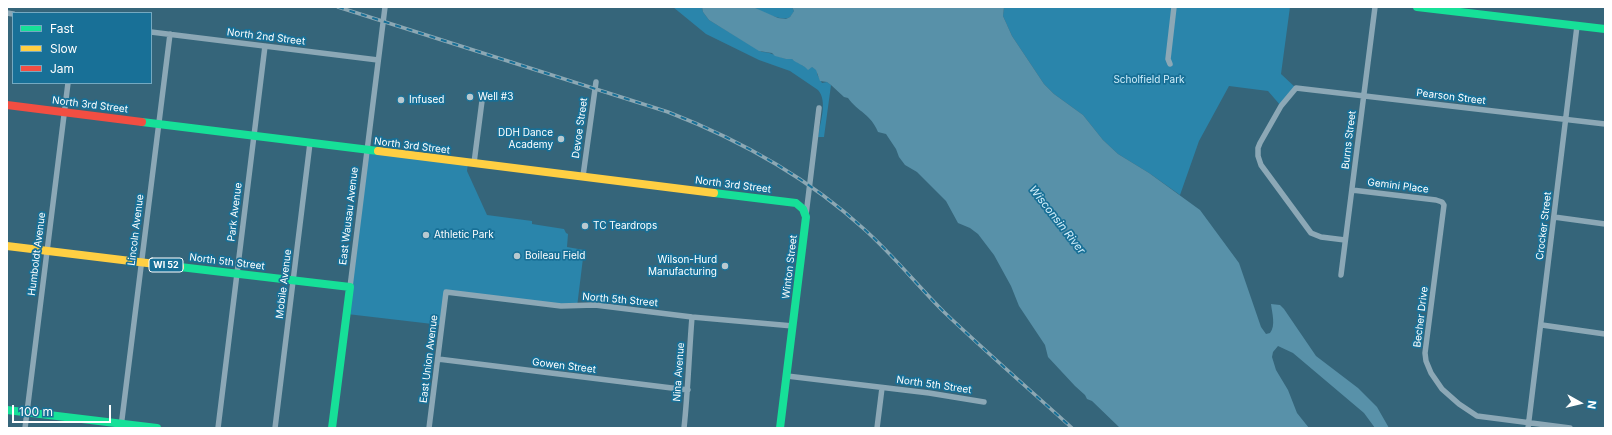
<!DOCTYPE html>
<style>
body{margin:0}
#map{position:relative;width:1612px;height:435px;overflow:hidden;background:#35657a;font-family:Inter,sans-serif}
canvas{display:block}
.frame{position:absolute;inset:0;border:8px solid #fff;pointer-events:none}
.legend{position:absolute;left:12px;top:12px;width:140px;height:72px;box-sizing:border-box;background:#187097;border:1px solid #74a9c1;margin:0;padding:5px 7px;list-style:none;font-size:12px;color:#fff}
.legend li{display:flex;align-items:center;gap:8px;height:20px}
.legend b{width:20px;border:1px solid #74a9c1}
.north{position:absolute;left:1560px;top:383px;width:40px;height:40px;-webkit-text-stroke:3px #187097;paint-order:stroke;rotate:98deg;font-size:11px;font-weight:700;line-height:16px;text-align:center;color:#fff}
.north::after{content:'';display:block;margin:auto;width:14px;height:18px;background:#fff;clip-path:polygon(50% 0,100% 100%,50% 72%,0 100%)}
.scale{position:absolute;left:12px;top:405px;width:99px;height:18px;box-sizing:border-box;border:2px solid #fff;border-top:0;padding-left:5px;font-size:12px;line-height:14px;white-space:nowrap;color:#fff;-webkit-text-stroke:3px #187097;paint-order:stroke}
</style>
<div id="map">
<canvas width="1612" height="435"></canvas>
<div class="frame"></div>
<ul class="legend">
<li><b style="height:5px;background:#16e098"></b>Fast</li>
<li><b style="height:5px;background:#ffcf43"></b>Slow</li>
<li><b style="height:5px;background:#f24e42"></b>Jam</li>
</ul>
<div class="north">N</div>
<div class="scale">100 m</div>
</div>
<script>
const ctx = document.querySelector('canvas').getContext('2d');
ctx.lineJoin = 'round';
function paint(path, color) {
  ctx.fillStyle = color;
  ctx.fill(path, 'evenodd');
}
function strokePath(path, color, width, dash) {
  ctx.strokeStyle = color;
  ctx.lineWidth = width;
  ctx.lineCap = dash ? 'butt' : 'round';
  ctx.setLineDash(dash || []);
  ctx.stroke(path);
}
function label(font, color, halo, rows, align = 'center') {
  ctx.font = font + ' Inter,sans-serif';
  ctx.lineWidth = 3.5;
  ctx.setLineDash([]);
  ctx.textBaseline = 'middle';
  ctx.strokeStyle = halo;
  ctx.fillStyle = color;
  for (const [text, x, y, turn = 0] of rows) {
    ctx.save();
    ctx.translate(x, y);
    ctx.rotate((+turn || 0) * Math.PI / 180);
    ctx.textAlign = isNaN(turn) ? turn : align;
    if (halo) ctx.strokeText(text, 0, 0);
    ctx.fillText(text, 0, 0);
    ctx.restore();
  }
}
paint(new Path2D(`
 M 673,7 L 702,7 L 703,12 L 709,20 L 762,52 C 773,52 781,60 792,59 L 807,68 L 812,67 L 817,70 L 817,74 L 822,83 L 827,82 L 831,85 L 824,137 L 818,137 C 820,123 828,101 818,90 L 790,71 L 759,60 L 706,34 Z
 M 753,7 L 792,7 L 794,11 C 792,14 791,17 788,18 C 781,21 759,11 753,7 Z
 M 1004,7 L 1290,7 L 1281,74 L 1296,88 L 1281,106 L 1268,91 L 1229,86 L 1199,141 L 1180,195 L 1149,173 L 1118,154 L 1103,140 L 1083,115 L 1054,94 L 1044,84 L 1012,36 L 1003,16 Z
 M 367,151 L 468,163 L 467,171 L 487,215 L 532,221 L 532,224 L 564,229 L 566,233 L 568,234 L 567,247 L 584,250 L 577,307 L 446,291 L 441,325 L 347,314 Z`), '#2a85ab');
paint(new Path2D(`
 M 702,7 L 753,7 L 778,18 L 786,19 L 790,17 L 794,11 L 792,7 L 1004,7 L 1003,16 L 1012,36 L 1044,84 L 1054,94 L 1083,115 L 1103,140 L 1118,154 L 1149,173 L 1200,210 L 1239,263 L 1261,327 L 1266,334 L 1270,333 C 1276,326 1272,313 1271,304 L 1280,305 L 1284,309 L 1316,356 L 1358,388 L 1377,407 L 1389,428 L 1375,428 L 1364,413 L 1293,353 L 1278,346 L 1273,352 L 1272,357 L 1276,370 L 1288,390 L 1297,413 L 1309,428 L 1120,428 L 1092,401 L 1087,399 L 1085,395 L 1075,386 L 1048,357 L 1045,345 L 1019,306 L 1011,286 L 994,255 L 978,234 L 970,228 L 958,223 L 946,201 L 917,172 L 905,165 L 899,157 L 896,149 L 886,134 L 878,132 C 871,114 858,112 848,98 L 844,97 L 831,85 L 827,82 L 820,81 L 816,70 L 812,67 L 808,70 C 803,64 797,64 792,59 L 786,59 L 775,56 L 772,53 L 759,51 L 709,20 L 703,12 Z`), '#5891a9');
strokePath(new Path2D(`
 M 7,13 L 13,14
 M 151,32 L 378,60
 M 1170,64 L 1168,59 L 1174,7
 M 474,163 L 482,101
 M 583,176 L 596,82
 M 1352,190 L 1436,200 L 1442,202 L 1444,205 L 1425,353 L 1426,361 L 1431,373 L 1442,389 L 1459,404 L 1477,416 L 1570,428
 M 806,215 L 819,108
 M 1554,217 L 1605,224
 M 1345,240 L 1321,237 L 1311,233 L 1261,165 L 1258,156 L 1258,148 L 1260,143 L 1281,106 L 1296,88 L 1605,124
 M 1341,275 L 1375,7
 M 350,287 L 385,7
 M 1542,325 L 1605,334
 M 438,359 L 688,390
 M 787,376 L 929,393 L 984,402
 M 121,427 L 170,34
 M 25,428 L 68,83
 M 218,428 L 265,46
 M 275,428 L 310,143
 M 429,428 L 446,292 L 561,306 L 595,305 L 692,317 L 793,326
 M 684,428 C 688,391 689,354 692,317
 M 877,428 L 882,388
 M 1528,428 L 1577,26`), '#8ca8b6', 5.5);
strokePath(new Path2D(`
 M 1417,7 L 1605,29
 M 142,122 L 378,151
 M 714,193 L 796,203 L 803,209 L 806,217 L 780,428
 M 180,267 L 350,287 L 332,428
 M 7,410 L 157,428`), '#16e098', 8);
strokePath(new Path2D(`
 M 378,151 L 714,193
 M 7,246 L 180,267`), '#ffcf43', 8);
strokePath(new Path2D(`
 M 7,105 L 142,122`), '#f24e42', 8);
const rail = new Path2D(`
 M 338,7 L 668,112 C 740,140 807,177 864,229 C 893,255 917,285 944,312 C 986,352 1029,389 1072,428`);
strokePath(rail, '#8ca8b4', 3.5);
strokePath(rail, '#187097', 2, [6]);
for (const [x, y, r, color] of [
 [470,97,4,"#b8c9d0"],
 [401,100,4,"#b8c9d0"],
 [561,139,4,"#b8c9d0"],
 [585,226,4,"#b8c9d0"],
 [426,235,4,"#b8c9d0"],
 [517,256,4,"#b8c9d0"],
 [725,266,4,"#b8c9d0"]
]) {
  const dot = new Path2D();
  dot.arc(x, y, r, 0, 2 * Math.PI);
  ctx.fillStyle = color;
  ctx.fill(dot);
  strokePath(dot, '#187097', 1.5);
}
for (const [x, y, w] of [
 [166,265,34]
]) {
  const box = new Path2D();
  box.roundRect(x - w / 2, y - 7, w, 14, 3);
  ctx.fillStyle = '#187097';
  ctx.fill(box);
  strokePath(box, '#fff', 1);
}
label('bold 9px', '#fff', null, [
 ["WI 52",166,265]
]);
label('10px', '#fff', '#187097', [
 ["North 2nd Street",266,37,7],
 ["Pearson Street",1451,97,7],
 ["North 3rd Street",90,105,7],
 ["Devoe Street",580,128,-82],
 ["Burns Street",1349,140,-83],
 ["North 3rd Street",412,146,7],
 ["North 3rd Street",733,185,7],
 ["Gemini Place",1398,186,7],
 ["Park Avenue",235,212,-83],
 ["East Wausau Avenue",349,216,-83],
 ["Crocker Street",1544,226,-83],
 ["Lincoln Avenue",136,230,-83],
 ["Humboldt Avenue",37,254,-83],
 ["North 5th Street",227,262,7],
 ["Winton Street",790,267,-83],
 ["Mobile Avenue",284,284,-83],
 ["North 5th Street",620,300,5],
 ["Becher Drive",1421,317,-83],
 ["East Union Avenue",429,359,-83],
 ["Gowen Street",564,366,7],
 ["Nina Avenue",679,372,-86],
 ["North 5th Street",934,385,8]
]);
label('10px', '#d2f0fc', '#187097', [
 ["Scholfield Park",1149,80]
]);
label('10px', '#fff', '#187097', [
 ["Well #3",478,97],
 ["Infused",409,100],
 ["DDH Dance",553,133,"right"],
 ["Academy",553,145,"right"],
 ["TC Teardrops",593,226],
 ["Athletic Park",434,235],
 ["Boileau Field",525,256],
 ["Wilson-Hurd",717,260,"right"],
 ["Manufacturing",717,272,"right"]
], 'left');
label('italic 11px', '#d1eefa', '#187097', [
 ["Wisconsin River",1057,220,52]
]);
</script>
